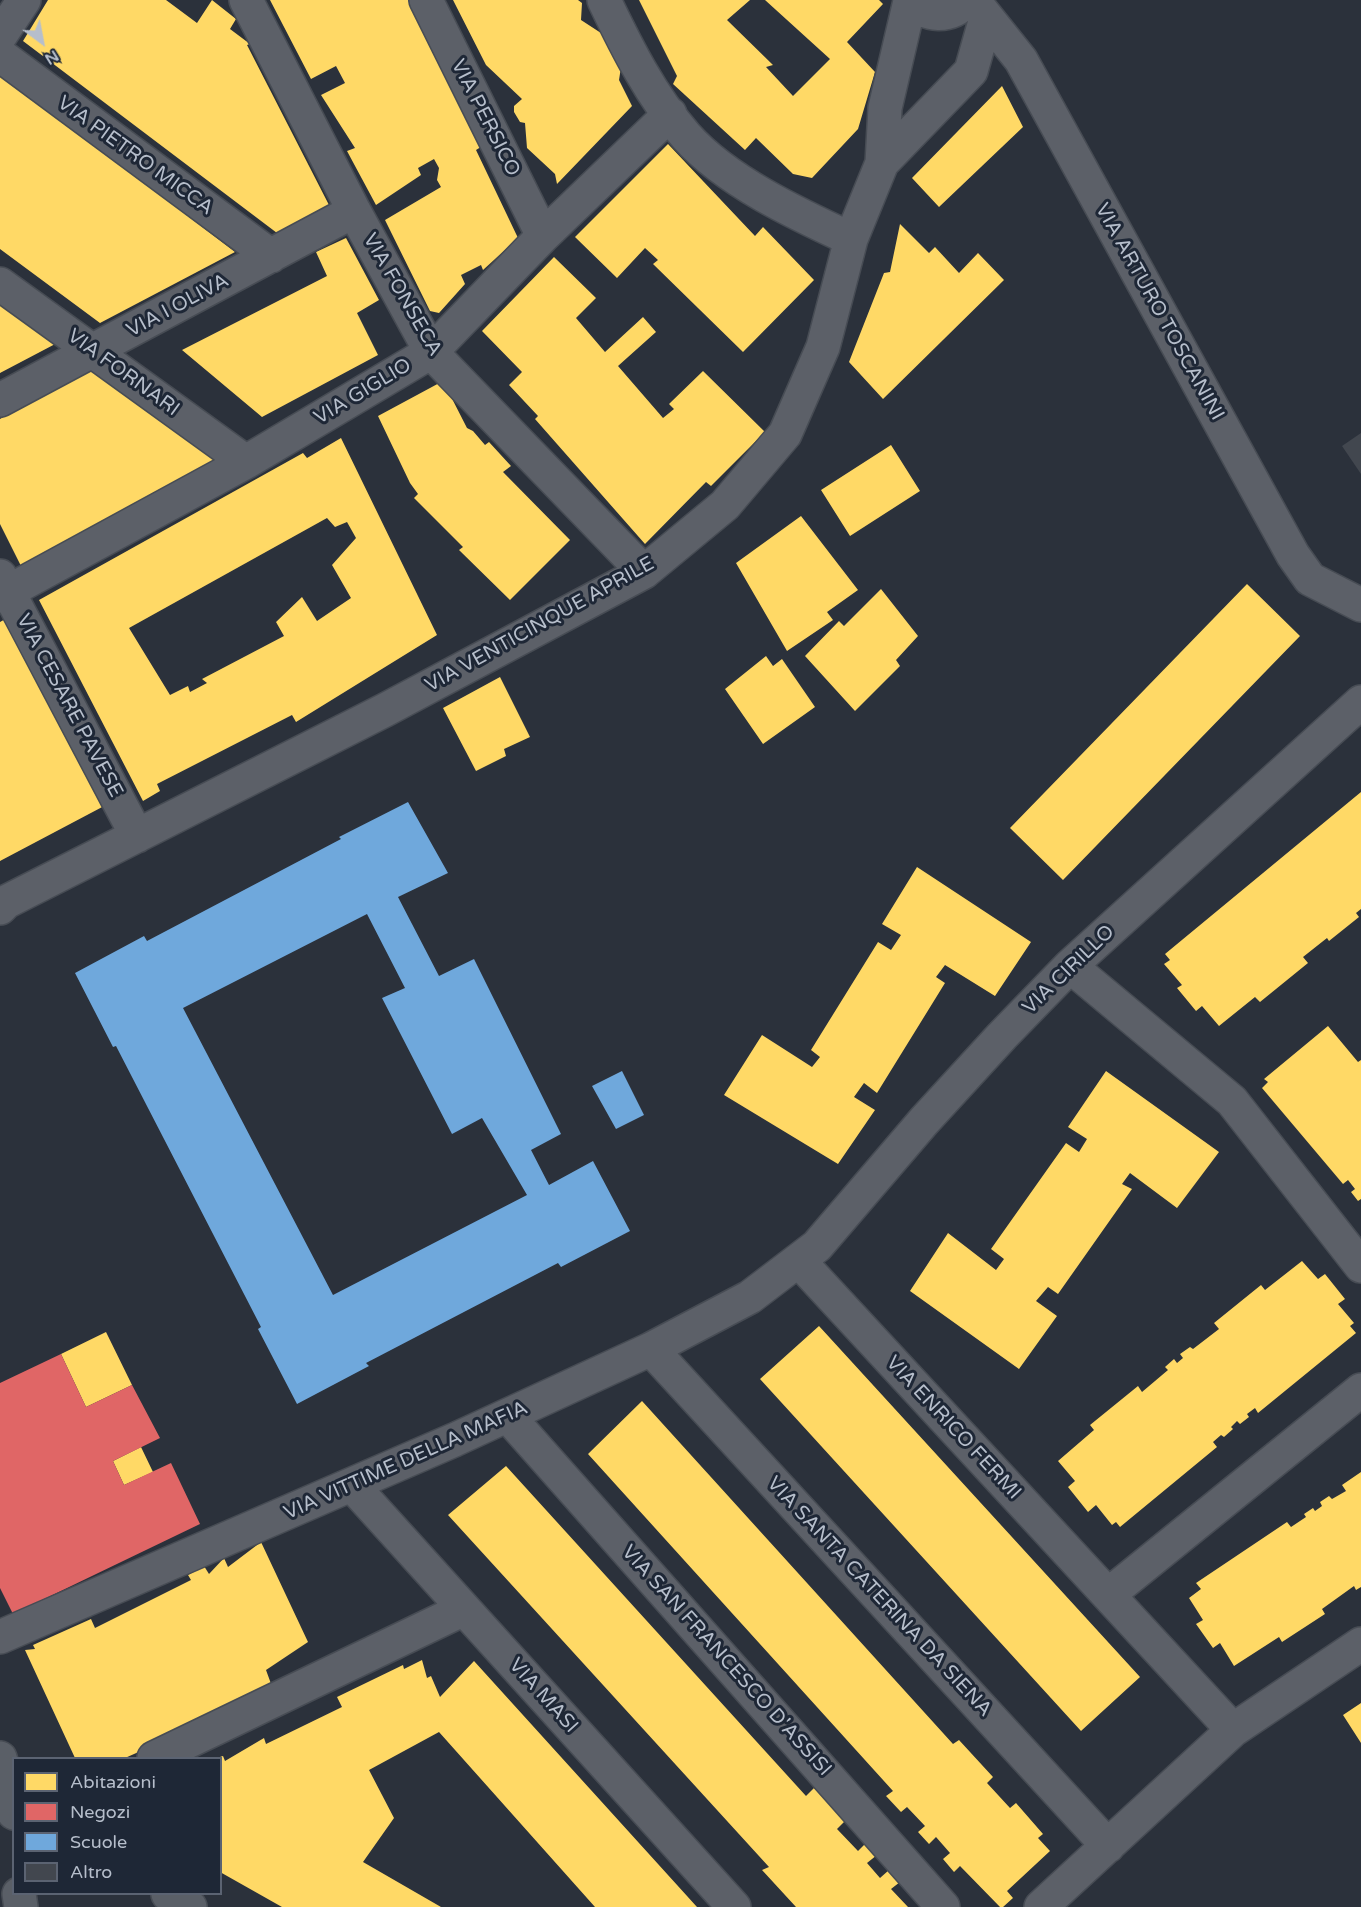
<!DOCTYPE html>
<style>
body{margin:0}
#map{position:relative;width:1361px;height:1907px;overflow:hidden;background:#2b313b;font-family:"Varela Round",sans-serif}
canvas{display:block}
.legend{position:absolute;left:12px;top:1757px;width:210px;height:138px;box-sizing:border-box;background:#1e2736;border:2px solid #5b6372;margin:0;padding:8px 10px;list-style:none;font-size:18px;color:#b6becb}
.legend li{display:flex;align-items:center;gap:12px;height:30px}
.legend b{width:30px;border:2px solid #5b6372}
.north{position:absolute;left:12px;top:12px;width:60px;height:60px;-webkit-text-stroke:4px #1e2736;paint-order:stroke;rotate:148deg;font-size:16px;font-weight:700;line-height:24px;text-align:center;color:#b6becb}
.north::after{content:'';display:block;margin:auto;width:21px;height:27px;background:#b6becb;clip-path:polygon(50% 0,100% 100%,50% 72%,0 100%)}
</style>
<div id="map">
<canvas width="1361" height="1907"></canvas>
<ul class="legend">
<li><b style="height:16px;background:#ffd966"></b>Abitazioni</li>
<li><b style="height:16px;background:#e06666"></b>Negozi</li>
<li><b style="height:16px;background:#6fa8dc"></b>Scuole</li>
<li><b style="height:16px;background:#42474f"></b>Altro</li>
</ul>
<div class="north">N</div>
</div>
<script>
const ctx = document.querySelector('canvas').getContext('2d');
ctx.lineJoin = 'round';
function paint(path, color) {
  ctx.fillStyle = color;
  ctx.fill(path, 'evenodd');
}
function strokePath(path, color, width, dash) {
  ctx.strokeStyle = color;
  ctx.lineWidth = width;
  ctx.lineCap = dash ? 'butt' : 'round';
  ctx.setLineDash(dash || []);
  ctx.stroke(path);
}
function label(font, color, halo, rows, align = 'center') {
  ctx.font = font + ' "Varela Round",sans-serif';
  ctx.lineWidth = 6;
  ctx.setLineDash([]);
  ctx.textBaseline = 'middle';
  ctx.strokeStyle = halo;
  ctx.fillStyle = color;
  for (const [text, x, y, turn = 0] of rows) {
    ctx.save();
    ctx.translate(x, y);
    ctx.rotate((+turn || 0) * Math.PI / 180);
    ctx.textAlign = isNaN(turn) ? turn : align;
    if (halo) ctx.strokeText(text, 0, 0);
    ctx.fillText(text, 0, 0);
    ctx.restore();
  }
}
paint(new Path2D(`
 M 48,0 L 166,0 L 197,23 L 212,0 L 236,19 L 230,29 L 250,44 L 247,45 L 329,205 L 277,233 L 23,41 Z
 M 270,0 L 411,0 L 484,145 L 476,150 L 518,238 L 483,270 L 481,265 L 461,275 L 465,284 L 439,313 L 430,311 L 385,220 L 441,187 L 437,180 L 439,168 L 434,159 L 418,168 L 421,175 L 376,205 L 347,151 L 355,148 L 321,95 L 345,83 L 336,66 L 311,79 Z
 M 453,0 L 578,0 L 582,3 L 581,20 L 624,48 L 619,80 L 632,106 L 557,184 L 555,174 L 527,148 L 525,123 L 520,122 L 514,112 L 514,106 L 522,99 L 486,65 Z
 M 639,0 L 750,0 L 727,20 L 773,65 L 766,67 L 793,96 L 830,59 L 765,0 L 879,0 L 883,4 L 847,42 L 875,72 L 858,129 L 812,178 L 793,174 L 756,138 L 745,150 L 673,84 L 677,76 Z
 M 2,74 L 235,252 L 100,323 L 0,249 L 0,77 Z
 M 1002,86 L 1023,127 L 939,207 L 912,178 Z
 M 668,144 L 755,236 L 763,227 L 814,280 L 743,352 L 653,264 L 658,260 L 645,248 L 617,278 L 575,237 Z
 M 900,224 L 929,253 L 935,247 L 959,273 L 978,253 L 1004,280 L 883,399 L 849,362 L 884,273 L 890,272 Z
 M 346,238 L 379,300 L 357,313 L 378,355 L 262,417 L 182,350 L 327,276 L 316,252 Z
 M 554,257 L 596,298 L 576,318 L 605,352 L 643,317 L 656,332 L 618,366 L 663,418 L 674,409 L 669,404 L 703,371 L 765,432 L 711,486 L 706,482 L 645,544 L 535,419 L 538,416 L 509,385 L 522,372 L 482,331 Z
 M 0,297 L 59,342 L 0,373 Z
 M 95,367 L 218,458 L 23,570 L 0,524 L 0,419 Z
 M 443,381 L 467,428 L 473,431 L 485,445 L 489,442 L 511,466 L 503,472 L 570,540 L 510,600 L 459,550 L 463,547 L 414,498 L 418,494 L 410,483 L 378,416 Z
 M 341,438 L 437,635 L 296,722 L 292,715 L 157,784 L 160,791 L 143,801 L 39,600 L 303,453 L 307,458 ZM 327,518 L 335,527 L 347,522 L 356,538 L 332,565 L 351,598 L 317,621 L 302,597 L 276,622 L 284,636 L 202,679 L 207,683 L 190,692 L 188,686 L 170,695 L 129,628 Z
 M 891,445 L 920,491 L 850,536 L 821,490 Z
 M 801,516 L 858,590 L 827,612 L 833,620 L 787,651 L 736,563 Z
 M 1247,584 L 1300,636 L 1063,880 L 1010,828 Z
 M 881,589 L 918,636 L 896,660 L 900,666 L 855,711 L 805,656 L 839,621 L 844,626 Z
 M 9,617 L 106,805 L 0,861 L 0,622 Z
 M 766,656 L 773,666 L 782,659 L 815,707 L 763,744 L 725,689 Z
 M 500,677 L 530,737 L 504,749 L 506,756 L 476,771 L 443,708 Z
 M 1361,792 L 1361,909 L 1356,913 L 1359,917 L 1329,941 L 1327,938 L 1303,957 L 1308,963 L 1260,1002 L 1255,997 L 1219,1026 L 1202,1006 L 1196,1011 L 1177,988 L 1182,985 L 1164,964 L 1170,960 L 1165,954 Z
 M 917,867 L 1031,942 L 995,996 L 945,965 L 936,977 L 945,983 L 877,1093 L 864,1083 L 854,1097 L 875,1110 L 838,1164 L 724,1095 L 762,1035 L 812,1067 L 820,1057 L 811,1050 L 878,942 L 891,950 L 901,935 L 882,924 Z
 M 1328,1026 L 1358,1062 L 1361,1060 L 1361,1199 L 1358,1201 L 1351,1192 L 1355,1189 L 1348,1180 L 1343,1184 L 1262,1088 L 1268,1082 L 1264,1079 Z
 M 1106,1071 L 1219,1152 L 1177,1208 L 1130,1173 L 1122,1184 L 1132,1189 L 1058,1294 L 1048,1287 L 1036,1301 L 1057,1316 L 1019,1369 L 910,1291 L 948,1233 L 996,1270 L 1004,1259 L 991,1249 L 1066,1143 L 1079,1152 L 1087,1139 L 1068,1127 Z
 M 1302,1261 L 1318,1279 L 1325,1274 L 1345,1299 L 1338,1304 L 1354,1323 L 1350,1326 L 1356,1333 L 1258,1413 L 1255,1408 L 1247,1414 L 1249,1417 L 1240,1424 L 1237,1421 L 1231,1427 L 1233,1429 L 1224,1437 L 1221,1435 L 1213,1442 L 1217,1447 L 1120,1527 L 1116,1522 L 1112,1525 L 1096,1505 L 1088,1512 L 1068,1487 L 1075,1481 L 1058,1461 L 1094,1430 L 1090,1425 L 1138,1386 L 1142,1392 L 1168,1370 L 1165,1367 L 1174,1359 L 1177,1363 L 1183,1358 L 1180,1354 L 1190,1347 L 1193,1349 L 1219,1329 L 1214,1323 L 1261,1285 L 1265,1290 Z
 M 819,1326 L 1140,1677 L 1081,1731 L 760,1379 Z
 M 106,1332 L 132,1385 L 86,1407 L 61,1354 Z
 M 642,1401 L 953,1744 L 959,1740 L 993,1777 L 987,1783 L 1010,1808 L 1016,1803 L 1043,1834 L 1038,1838 L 1050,1851 L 1007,1891 L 1013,1898 L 1003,1907 L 1000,1907 L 960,1866 L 954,1872 L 943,1859 L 950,1853 L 936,1837 L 929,1844 L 918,1832 L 925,1826 L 907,1807 L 901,1812 L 886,1796 L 893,1791 L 588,1454 Z
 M 141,1447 L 153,1472 L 124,1485 L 113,1461 Z
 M 506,1466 L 806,1796 L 814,1788 L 845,1821 L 837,1829 L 858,1851 L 866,1843 L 877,1855 L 867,1863 L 880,1878 L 889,1870 L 900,1882 L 891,1889 L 908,1907 L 796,1907 L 762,1870 L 769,1867 L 448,1515 Z
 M 1361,1472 L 1361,1587 L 1356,1590 L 1354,1586 L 1322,1609 L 1325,1614 L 1282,1642 L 1279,1637 L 1234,1666 L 1220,1643 L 1213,1648 L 1196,1624 L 1203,1620 L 1189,1598 L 1201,1589 L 1196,1583 L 1287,1522 L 1291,1527 L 1306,1517 L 1304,1514 L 1313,1508 L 1315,1511 L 1322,1506 L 1320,1502 L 1329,1496 L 1332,1499 L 1346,1491 L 1342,1485 Z
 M 261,1542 L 308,1642 L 266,1670 L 274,1692 L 125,1758 L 75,1758 L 25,1650 L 35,1649 L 33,1645 L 91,1619 L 95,1628 L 191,1580 L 188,1575 L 204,1566 L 209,1574 L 224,1558 L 228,1567 Z
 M 422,1660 L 427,1678 L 431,1676 L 440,1697 L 474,1661 L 697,1907 L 595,1907 L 439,1732 L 369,1770 L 394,1818 L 363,1862 L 441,1907 L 282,1907 L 220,1872 L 220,1757 L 223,1756 L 225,1761 L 264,1738 L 266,1744 L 342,1707 L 337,1697 L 403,1665 L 404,1669 Z
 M 1361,1703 L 1361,1743 L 1343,1715 Z`), '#ffd966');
paint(new Path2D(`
 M 61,1354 L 86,1407 L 132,1385 L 160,1438 L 113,1461 L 124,1485 L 171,1463 L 200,1524 L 13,1614 L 0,1588 L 0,1383 Z`), '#e06666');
paint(new Path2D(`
 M 408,802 L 448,873 L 398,897 L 439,976 L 474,959 L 561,1134 L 531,1150 L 549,1185 L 593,1161 L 630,1231 L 561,1267 L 558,1263 L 366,1363 L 369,1366 L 297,1404 L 258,1329 L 261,1327 L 116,1046 L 113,1047 L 75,973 L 144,936 L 147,941 L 341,839 L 339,837 ZM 367,914 L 405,988 L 382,998 L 452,1134 L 482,1118 L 527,1195 L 333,1295 L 183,1008 Z
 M 622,1071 L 644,1115 L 616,1129 L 592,1086 Z`), '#6fa8dc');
paint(new Path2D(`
 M 1361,433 L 1361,474 L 1342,446 Z`), '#42474f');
const street = new Path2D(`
 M 246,0 L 354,211 L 431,352 L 644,572
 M 426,0 L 543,236
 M 604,0 C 627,48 651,96 686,136 C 726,181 797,214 851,239
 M 910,0 C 926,17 950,19 967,0
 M 973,0 L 1021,60 L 1293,555 L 1310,579 L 1361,605
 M 910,1 L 885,108 L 882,163 L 971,71 L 986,18
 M 0,36 L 24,0
 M 0,55 L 271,256
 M 0,284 L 246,462
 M 0,400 L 354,211
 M 0,576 L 137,836
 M 0,596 L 246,462 L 431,352 L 543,236 L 670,114
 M 0,908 L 6,902 L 385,710 L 644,572 L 725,505 L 785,434 L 823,347 L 851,239 L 882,163
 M 1070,966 L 1232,1101 L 1361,1266
 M 799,1261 L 1233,1730
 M 651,1349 L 1108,1846
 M 508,1416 L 943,1907
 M 352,1485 L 734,1907
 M 1108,1595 L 1361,1390
 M 0,1637 L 454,1440 L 651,1349 L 750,1297 L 817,1246 L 924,1121 L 1002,1036 L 1070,966 L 1361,702
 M 154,1758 L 464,1609
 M 1041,1907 L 1233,1730 L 1361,1644`);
const secondary = new Path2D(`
 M 0,1758 L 12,1798 L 14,1813
 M 19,1894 L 21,1907
 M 168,1894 L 190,1907`);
strokePath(street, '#474c54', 36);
strokePath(secondary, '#474c54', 36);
strokePath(street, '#5c6068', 33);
strokePath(secondary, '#5a5f67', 33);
label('20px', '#b6becb', '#1e2736', [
 ["VIA PERSICO",485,118,63],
 ["VIA PIETRO MICCA",135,156,36],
 ["VIA FONSECA",402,295,60],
 ["VIA I OLIVA",178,306,-28],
 ["VIA ARTURO TOSCANINI",1159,312,61],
 ["VIA FORNARI",123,373,36],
 ["VIA GIGLIO",363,392,-31],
 ["VIA VENTICINQUE APRILE",540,625,-29],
 ["VIA CESARE PAVESE",69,706,62],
 ["VIA CIRILLO",1069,970,-44],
 ["VIA ENRICO FERMI",953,1428,47],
 ["VIA VITTIME DELLA MAFIA",406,1461,-24],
 ["VIA SANTA CATERINA DA SIENA",879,1597,47],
 ["VIA SAN FRANCESCO D'ASSISI",726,1661,48],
 ["VIA MASI",543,1696,48]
]);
</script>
